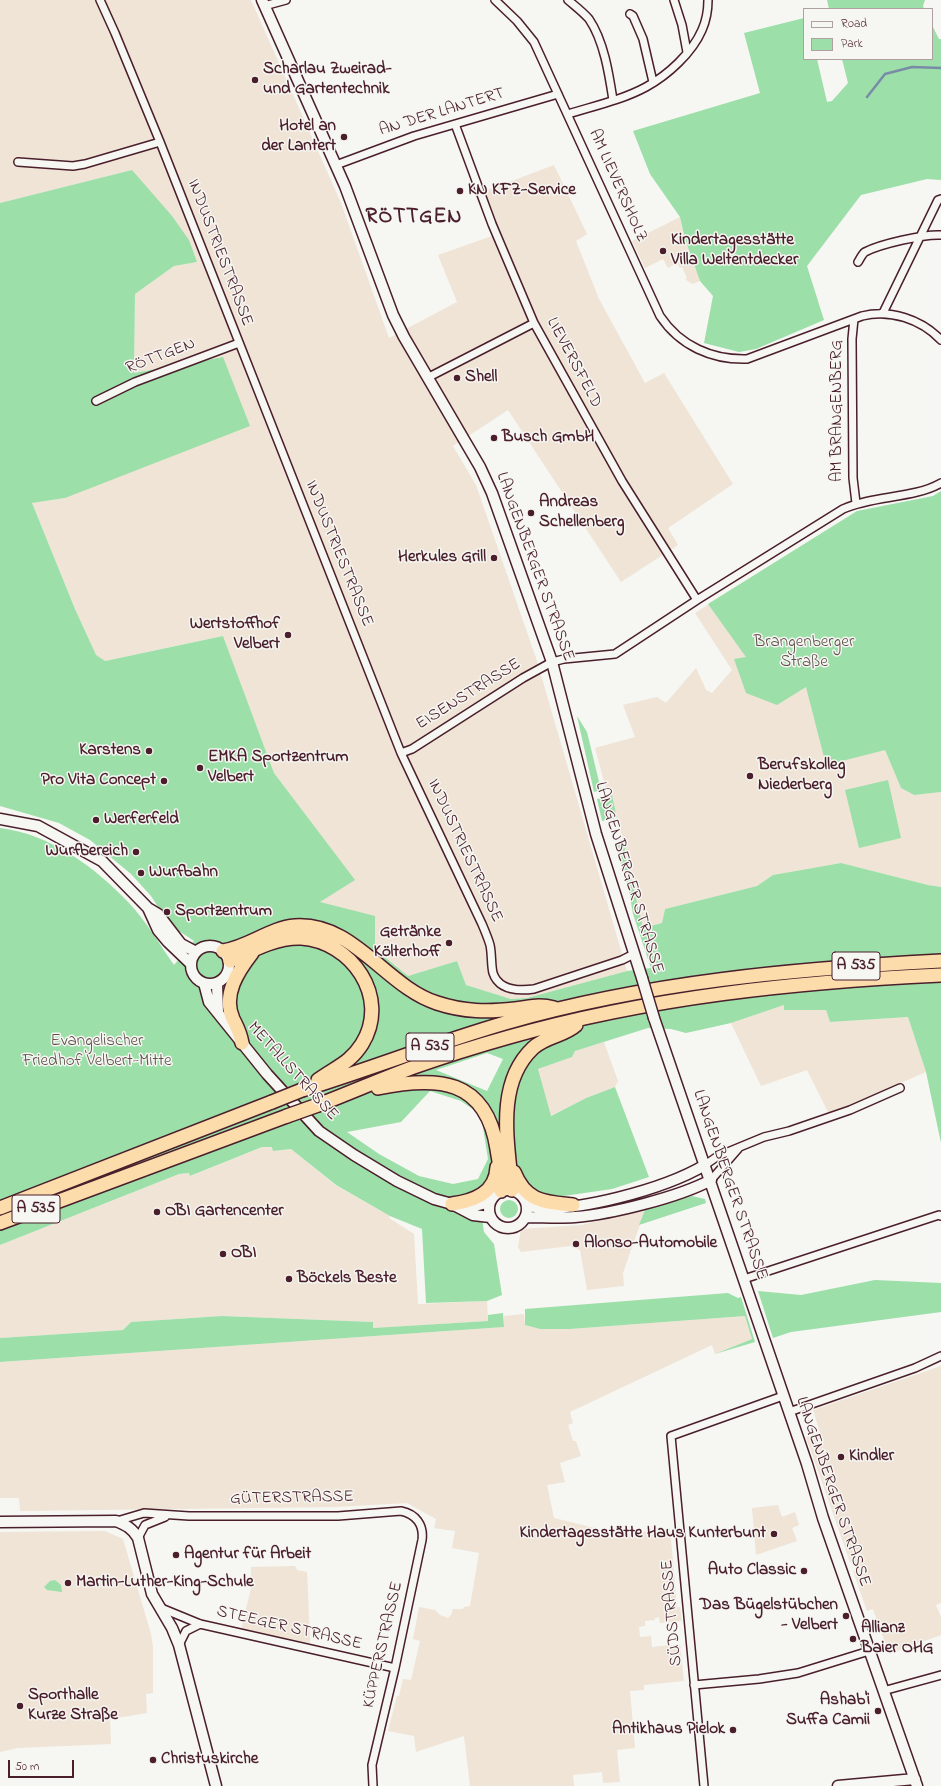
<!DOCTYPE html>
<meta charset="utf-8">
<style>
body{margin:0}
#map{position:relative;width:941px;height:1786px;overflow:hidden;background:#f6f6f2;font-family:"Indie Flower",sans-serif}
canvas{display:block}
.legend{position:absolute;left:803px;top:8px;width:130px;height:52px;box-sizing:border-box;background:#f6f6f2;border:1px solid #b1a0a2;margin:0;padding:5px 7px;list-style:none;font-size:12px;color:#4a1f2b}
.legend li{display:flex;align-items:center;gap:8px;height:20px}
.legend b{width:20px;border:1px solid #b1a0a2}
.scale{position:absolute;left:8px;top:1760px;width:66px;height:18px;box-sizing:border-box;border:2px solid #4a1f2b;border-top:0;padding-left:5px;font-size:12px;line-height:14px;white-space:nowrap;color:#4a1f2b;-webkit-text-stroke:3px #f6f6f2;paint-order:stroke}
</style>
<div id="map">
<canvas width="941" height="1786"></canvas>
<ul class="legend">
<li><b style="height:5px;background:#f6f6f2"></b>Road</li>
<li><b style="height:11px;background:#9cdfa9"></b>Park</li>
</ul>
<div class="scale">50 m</div>
</div>
<script>
const ctx = document.querySelector('canvas').getContext('2d');
ctx.lineJoin = 'round';
function paint(path, color) {
  ctx.fillStyle = color;
  ctx.fill(path, 'evenodd');
}
function strokePath(path, color, width, dash) {
  ctx.strokeStyle = color;
  ctx.lineWidth = width;
  ctx.lineCap = dash ? 'butt' : 'round';
  ctx.setLineDash(dash || []);
  ctx.stroke(path);
}
function label(font, color, halo, rows, align = 'center') {
  ctx.font = font + ' "Indie Flower",sans-serif';
  ctx.lineWidth = 3;
  ctx.setLineDash([]);
  ctx.textBaseline = 'middle';
  ctx.strokeStyle = halo;
  ctx.fillStyle = color;
  for (const [text, x, y, turn = 0] of rows) {
    ctx.save();
    ctx.translate(x, y);
    ctx.rotate((+turn || 0) * Math.PI / 180);
    ctx.textAlign = isNaN(turn) ? turn : align;
    if (halo) ctx.strokeText(text, 0, 0);
    ctx.fillText(text, 0, 0);
    ctx.restore();
  }
}
paint(new Path2D(`
 M 0,0 L 251,0 L 341,203 L 389,338 L 457,302 L 438,255 L 492,236 L 475,195 L 554,165 L 587,234 L 576,241 L 599,299 L 645,383 L 664,373 L 733,484 L 668,528 L 678,545 L 621,582 L 508,410 L 453,446 L 476,485 L 537,661 L 627,971 L 527,998 L 511,999 L 466,985 L 457,961 L 408,976 L 320,902 L 354,880 L 274,773 L 223,636 L 104,661 L 96,656 L 75,609 L 32,503 L 65,498 L 222,357 L 134,373 L 135,294 L 174,266 L 197,262 L 132,170 L 0,203 Z
 M 680,217 L 685,240 L 700,281 L 692,284 L 685,279 L 687,278 L 682,267 L 680,268 L 677,263 L 668,268 L 663,259 L 645,268 L 632,241 Z
 M 771,565 L 802,671 L 885,750 L 901,788 L 914,795 L 941,792 L 941,887 L 928,885 L 841,863 L 773,875 L 757,886 L 665,909 L 662,923 L 643,928 L 612,795 L 610,790 L 606,789 L 595,748 L 635,737 L 623,705 L 657,697 L 666,703 L 696,668 L 706,690 L 712,693 L 732,670 L 695,613 Z
 M 784,1005 L 785,1010 L 826,1010 L 830,1022 L 908,1017 L 926,1072 L 829,1114 L 807,1070 L 761,1086 L 731,1023 Z
 M 604,1042 L 618,1081 L 615,1087 L 586,1098 L 550,1116 L 538,1069 L 572,1057 L 574,1051 Z
 M 262,1147 L 273,1147 L 273,1151 L 291,1149 L 335,1185 L 390,1216 L 389,1218 L 414,1234 L 418,1304 L 487,1301 L 488,1321 L 373,1328 L 372,1322 L 222,1316 L 131,1322 L 123,1330 L 0,1338 L 0,1245 L 179,1174 L 189,1173 L 191,1176 Z
 M 645,1210 L 623,1273 L 624,1286 L 587,1290 L 580,1250 L 570,1246 L 521,1252 L 518,1247 L 521,1229 L 581,1225 Z
 M 524,1314 L 525,1325 L 540,1329 L 570,1329 L 745,1316 L 752,1339 L 715,1354 L 712,1345 L 570,1412 L 573,1423 L 568,1425 L 573,1441 L 576,1441 L 581,1456 L 560,1463 L 565,1482 L 547,1485 L 554,1518 L 599,1529 L 600,1531 L 625,1528 L 627,1534 L 670,1528 L 677,1607 L 680,1607 L 682,1621 L 660,1623 L 659,1617 L 655,1618 L 655,1620 L 645,1621 L 645,1626 L 639,1627 L 640,1637 L 651,1636 L 652,1647 L 680,1644 L 684,1681 L 644,1685 L 644,1690 L 630,1691 L 635,1748 L 617,1750 L 620,1782 L 603,1783 L 602,1772 L 573,1775 L 574,1786 L 470,1786 L 464,1736 L 416,1752 L 414,1736 L 388,1731 L 397,1696 L 399,1696 L 403,1679 L 411,1680 L 420,1641 L 413,1639 L 419,1607 L 435,1610 L 440,1615 L 448,1618 L 451,1615 L 453,1609 L 463,1609 L 464,1607 L 470,1606 L 479,1553 L 452,1548 L 455,1531 L 434,1528 L 436,1519 L 407,1503 L 336,1507 L 20,1511 L 19,1498 L 0,1498 L 0,1362 L 504,1327 L 504,1316 Z
 M 941,1366 L 941,1603 L 936,1605 L 941,1617 L 941,1635 L 889,1654 L 873,1609 L 867,1611 L 853,1571 L 857,1570 L 854,1561 L 850,1562 L 806,1437 L 820,1432 L 813,1410 Z
 M 778,1505 L 782,1517 L 795,1512 L 799,1525 L 792,1528 L 797,1541 L 756,1555 L 752,1508 Z
 M 105,1531 L 123,1539 L 151,1634 L 153,1647 L 153,1693 L 146,1694 L 147,1713 L 110,1719 L 111,1744 L 17,1748 L 0,1752 L 0,1532 Z
 M 295,1566 L 297,1570 L 307,1572 L 310,1639 L 309,1646 L 241,1630 L 251,1588 L 251,1567 Z`), '#efe4d5');
paint(new Path2D(`
 M 827,0 L 925,0 L 923,6 L 924,9 L 829,9 Z
 M 804,18 L 804,59 L 817,59 L 827,102 L 832,101 L 848,83 L 842,59 L 932,59 L 932,25 L 939,39 L 941,39 L 941,180 L 927,179 L 861,195 L 807,266 L 824,320 L 756,349 L 739,352 L 704,343 L 713,296 L 700,281 L 685,239 L 680,217 L 650,174 L 633,131 L 760,93 L 744,33 Z
 M 132,170 L 172,216 L 189,240 L 197,262 L 174,266 L 135,294 L 134,373 L 223,357 L 250,426 L 65,498 L 32,503 L 75,609 L 96,655 L 105,661 L 223,636 L 274,773 L 355,880 L 320,902 L 375,916 L 375,949 L 408,976 L 457,961 L 466,985 L 511,999 L 527,998 L 627,971 L 651,968 L 633,914 L 629,891 L 615,844 L 623,841 L 643,928 L 662,923 L 665,909 L 757,886 L 773,875 L 841,863 L 928,885 L 941,887 L 941,1143 L 926,1072 L 908,1017 L 830,1022 L 826,1010 L 784,1010 L 784,1005 L 731,1023 L 686,1033 L 671,1029 L 648,1028 L 575,1051 L 572,1057 L 538,1069 L 551,1116 L 586,1098 L 615,1087 L 649,1177 L 612,1189 L 550,1198 L 535,1191 L 523,1180 L 478,1192 L 484,1232 L 494,1244 L 502,1295 L 487,1301 L 426,1303 L 422,1229 L 390,1216 L 336,1185 L 291,1149 L 273,1151 L 272,1147 L 262,1147 L 190,1176 L 189,1173 L 179,1174 L 0,1245 L 0,828 C 50,834 95,867 129,903 C 146,921 160,945 174,965 L 194,941 L 170,925 L 151,896 L 131,874 L 90,840 L 59,823 L 0,806 L 0,203 ZM 487,1053 L 503,1059 L 487,1091 L 436,1070 ZM 430,1091 L 461,1101 L 481,1115 L 488,1159 L 478,1179 L 453,1184 L 419,1176 L 379,1154 L 347,1132 L 401,1122 Z
 M 941,491 L 941,792 L 914,795 L 901,788 L 885,750 L 826,765 L 806,687 L 777,705 L 746,693 L 734,659 L 746,657 L 708,604 L 857,511 L 933,496 Z
 M 577,716 L 587,732 L 601,790 L 594,792 Z
 M 888,780 L 901,838 L 859,848 L 845,790 Z
 M 612,795 L 617,818 L 602,821 L 597,799 Z
 M 692,1196 L 705,1199 L 706,1203 L 639,1225 L 645,1210 Z
 M500 1209a9 9 0 1 1 18 0a9 9 0 1 1-18 0Z
 M 875,1280 L 941,1283 L 941,1312 L 791,1332 L 773,1338 L 758,1291 L 801,1295 Z
 M 728,1293 L 738,1298 L 741,1297 L 755,1342 L 715,1354 L 752,1339 L 745,1316 L 570,1329 L 540,1329 L 525,1325 L 525,1309 Z
 M 503,1313 L 504,1327 L 0,1362 L 0,1338 L 123,1330 L 131,1322 L 222,1316 L 373,1322 L 373,1328 L 488,1321 L 488,1315 Z
 M 55,1580 L 61,1585 L 62,1592 L 47,1590 L 44,1587 L 50,1581 Z`), '#9cdfa9');
strokePath(new Path2D(`
 M 867,97 L 885,74 L 912,67 L 941,68`), '#798ca7', 2.5);
const street = new Path2D(`
 M 100,0 L 115,33 L 160,142 L 401,753 L 482,924 C 485,931 488,938 490,945 C 492,954 491,965 493,973 C 499,991 519,991 534,989 L 622,960 L 634,954
 M 495,0 L 517,21 L 534,42 L 660,316 C 680,346 712,360 747,359 L 862,316 C 890,309 921,319 941,340
 M 568,0 C 575,6 583,12 589,19 C 604,41 609,74 613,100
 M 674,0 L 682,25 L 687,52
 M 264,6 L 286,0
 M 630,14 L 633,16 L 643,39 L 653,82
 M 568,114 C 594,106 622,100 646,87 C 668,75 692,53 702,30 C 706,21 708,10 708,0
 M 455,124 L 492,224 L 534,323 L 622,481 L 697,600
 M 18,162 L 73,166 L 85,164 L 160,142
 M 336,165 L 414,136 L 558,94
 M 858,262 C 860,259 862,254 865,252 C 880,244 924,234 941,235
 M 883,313 L 938,200 L 941,199
 M 854,319 L 852,339 L 853,478 L 856,503
 M 427,378 L 534,323
 M 96,401 L 135,382 L 239,343
 M 401,753 L 412,749 L 523,678 L 552,662 L 564,659 L 615,654 L 697,600 L 843,509 C 874,495 913,499 941,483
 M 705,1165 L 718,1156 L 764,1137 L 789,1131 L 850,1110 L 900,1088
 M 711,1180 L 738,1149
 M 744,1279 L 939,1215 L 941,1216
 M 789,1412 L 915,1368 L 941,1356
 M 117,1521 L 144,1513 L 189,1516 L 338,1516 L 401,1511 C 416,1514 424,1525 422,1540 L 395,1668 L 372,1765 L 373,1786
 M 138,1538 L 145,1525 L 165,1517
 M 161,1608 L 200,1624 L 395,1668
 M 179,1645 L 186,1631 L 200,1624
 M 694,1685 L 759,1679 L 798,1673 L 869,1651
 M 883,1691 L 941,1675
 M 704,1786 L 671,1436 L 783,1396`);
const secondary = new Path2D(`
 M 262,0 L 345,186 L 393,315 L 404,337 L 480,467 L 492,493 L 552,662 L 596,834 L 642,978
 M 0,819 L 38,826 L 102,861 L 148,908 L 158,914 L 181,944 L 196,952
 M 148,908 L 158,930 L 168,942 L 191,964
 M191 965a19 19 0 1 1 38 0a19 19 0 1 1-38 0Z
 M 204,983 L 209,1002 L 267,1074 L 319,1131 L 354,1155 L 397,1181 L 434,1199 L 452,1204 L 473,1215 L 490,1217
 M 217,984 L 218,1012
 M 654,1018 L 807,1464 L 823,1518 L 917,1786
 M489 1209a19 19 0 1 1 38 0a19 19 0 1 1-38 0Z
 M 459,1205 L 475,1206 L 490,1202
 M 528,1206 C 573,1215 666,1188 705,1165
 M 526,1217 C 543,1217 559,1218 575,1217 C 612,1214 679,1197 711,1180
 M 0,1522 L 116,1521 C 126,1525 132,1528 138,1538 L 152,1594 L 172,1628 L 179,1645 L 216,1786
 M 838,1786 L 915,1779`);
const highway = new Path2D(`
 M 223,951 C 249,947 270,928 295,926 C 354,922 386,987 437,1003 C 464,1012 488,1012 515,1009 C 531,1007 539,1004 554,1008
 M 230,961 C 251,951 276,937 301,938 C 351,941 391,997 362,1044 C 350,1063 336,1067 318,1080
 M 242,1043 C 240,1032 238,1029 233,1019 C 222,995 238,971 252,953
 M 378,1088 C 437,1076 486,1078 497,1149 C 499,1163 503,1177 501,1191
 M 302,1090 C 370,1069 436,1043 505,1023 C 647,982 794,969 941,961
 M 318,1105 C 350,1093 381,1079 414,1067 C 445,1056 477,1046 509,1037 C 650,997 795,982 941,975
 M 514,1172 C 526,1202 544,1202 573,1205
 M 512,1190 C 508,1143 495,1084 533,1048 C 546,1036 564,1036 576,1025
 M 452,1204 C 474,1201 496,1193 497,1167
 M 0,1208 L 272,1102
 M 0,1223 L 287,1116`);
strokePath(street, '#4a1f2b', 10);
strokePath(secondary, '#4a1f2b', 13);
strokePath(highway, '#4a1f2b', 16);
strokePath(street, '#f6f6f2', 7);
strokePath(secondary, '#f6f6f2', 10);
strokePath(highway, '#fddcac', 13);
const secondaryBridge = new Path2D(`
 M 642,978 L 654,1018`);
const highwayBridge = new Path2D(`
 M 272,1102 L 302,1090
 M 287,1116 L 318,1105`);
strokePath(secondaryBridge, '#4a1f2b', 13, []);
strokePath(highwayBridge, '#4a1f2b', 16, []);
strokePath(secondaryBridge, '#f6f6f2', 10);
strokePath(highwayBridge, '#fddcac', 13);
for (const [x, y, r, color] of [
 [255,80,4,"#4a1f2b"],
 [344,137,4,"#4a1f2b"],
 [460,191,4,"#4a1f2b"],
 [663,251,4,"#4a1f2b"],
 [457,378,4,"#4a1f2b"],
 [494,438,4,"#4a1f2b"],
 [531,513,4,"#4a1f2b"],
 [494,558,4,"#4a1f2b"],
 [288,635,4,"#4a1f2b"],
 [149,751,4,"#4a1f2b"],
 [200,768,4,"#4a1f2b"],
 [750,776,4,"#4a1f2b"],
 [164,781,4,"#4a1f2b"],
 [96,820,4,"#4a1f2b"],
 [136,852,4,"#4a1f2b"],
 [141,873,4,"#4a1f2b"],
 [167,912,4,"#4a1f2b"],
 [449,943,4,"#4a1f2b"],
 [157,1212,4,"#4a1f2b"],
 [576,1244,4,"#4a1f2b"],
 [223,1254,4,"#4a1f2b"],
 [289,1279,4,"#4a1f2b"],
 [841,1457,4,"#4a1f2b"],
 [774,1534,4,"#4a1f2b"],
 [176,1555,4,"#4a1f2b"],
 [804,1571,4,"#4a1f2b"],
 [68,1583,4,"#4a1f2b"],
 [846,1616,4,"#4a1f2b"],
 [853,1639,4,"#4a1f2b"],
 [20,1706,4,"#4a1f2b"],
 [878,1711,4,"#4a1f2b"],
 [733,1730,4,"#4a1f2b"],
 [153,1760,4,"#4a1f2b"]
]) {
  const dot = new Path2D();
  dot.arc(x, y, r, 0, 2 * Math.PI);
  ctx.fillStyle = color;
  ctx.fill(dot);
  strokePath(dot, '#f6f6f2', 1.5);
}
for (const [x, y, w] of [
 [856,966,48],
 [430,1047,48],
 [36,1209,48]
]) {
  const box = new Path2D();
  box.roundRect(x - w / 2, y - 14, w, 28, 3);
  ctx.fillStyle = '#f6f6f2';
  ctx.fill(box);
  strokePath(box, '#4a1f2b', 1);
}
label('bold 16px', '#4a1f2b', null, [
 ["A 535",856,966],
 ["A 535",430,1047],
 ["A 535",36,1209]
]);
label('bold 17px', '#4a1f2b', '#f6f6f2', [
 ["Scharlau Zweirad-",263,70],
 ["und Gartentechnik",263,90],
 ["Hotel an",336,127,"right"],
 ["der Lantert",336,147,"right"],
 ["KN KFZ-Service",468,191],
 ["Kindertagesstätte",671,241],
 ["Villa Weltentdecker",671,261],
 ["Shell",465,378],
 ["Busch GmbH",502,438],
 ["Andreas",539,503],
 ["Schellenberg",539,523],
 ["Herkules Grill",486,558,"right"],
 ["Wertstoffhof",280,625,"right"],
 ["Velbert",280,645,"right"],
 ["Karstens",141,751,"right"],
 ["EMKA Sportzentrum",208,758],
 ["Velbert",208,778],
 ["Berufskolleg",758,766],
 ["Niederberg",758,786],
 ["Pro Vita Concept",156,781,"right"],
 ["Werferfeld",104,820],
 ["Wurfbereich",128,852,"right"],
 ["Wurfbahn",149,873],
 ["Sportzentrum",175,912],
 ["Getränke",441,933,"right"],
 ["Költerhoff",441,953,"right"],
 ["OBI Gartencenter",165,1212],
 ["Alonso-Automobile",584,1244],
 ["OBI",231,1254],
 ["Böckels Beste",297,1279],
 ["Kindler",849,1457],
 ["Kindertagesstätte Haus Kunterbunt",766,1534,"right"],
 ["Agentur für Arbeit",184,1555],
 ["Auto Classic",796,1571,"right"],
 ["Martin-Luther-King-Schule",76,1583],
 ["Das Bügelstübchen",838,1606,"right"],
 ["- Velbert",838,1626,"right"],
 ["Allianz",861,1629],
 ["Baier OHG",861,1649],
 ["Sporthalle",28,1696],
 ["Kurze Straße",28,1716],
 ["Ashab'i",870,1701,"right"],
 ["Suffa Camii",870,1721,"right"],
 ["Antikhaus Pielok",725,1730,"right"],
 ["Christuskirche",161,1760]
], 'left');
label('17px', '#4a1f2b', '#f6f6f2', [
 ["AN DER LANTERT",442,113,-17],
 ["AM LIEVERSHOLZ",617,186,66],
 ["INDUSTRIESTRASSE",219,253,69],
 ["RÖTTGEN",161,357,-21],
 ["LIEVERSFELD",573,363,62],
 ["AM BRANGENBERG",838,411,-90],
 ["INDUSTRIESTRASSE",338,554,68],
 ["LANGENBERGER STRASSE",534,567,70],
 ["EISENSTRASSE",469,695,-32],
 ["INDUSTRIESTRASSE",464,851,65],
 ["LANGENBERGER STRASSE",628,878,73],
 ["METALLSTRASSE",292,1072,48],
 ["LANGENBERGER STRASSE",729,1185,71],
 ["LANGENBERGER STRASSE",832,1492,71],
 ["GÜTERSTRASSE",292,1499,-1],
 ["SÜDSTRASSE",673,1613,-95],
 ["STEEGER STRASSE",289,1629,13],
 ["KÜPPERSTRASSE",384,1645,-77]
]);
label('17px', '#5e4f4a', '#f6f6f2', [
 ["Brangenberger",804,643],
 ["Straße",804,663],
 ["Evangelischer",97,1042],
 ["Friedhof Velbert-Mitte",97,1062]
]);
ctx.letterSpacing = '1px';
label('bold 21px', '#4a1f2b', '#f6f6f2', [
 ["RÖTTGEN",414,219]
]);
ctx.letterSpacing = '0px';
</script>
